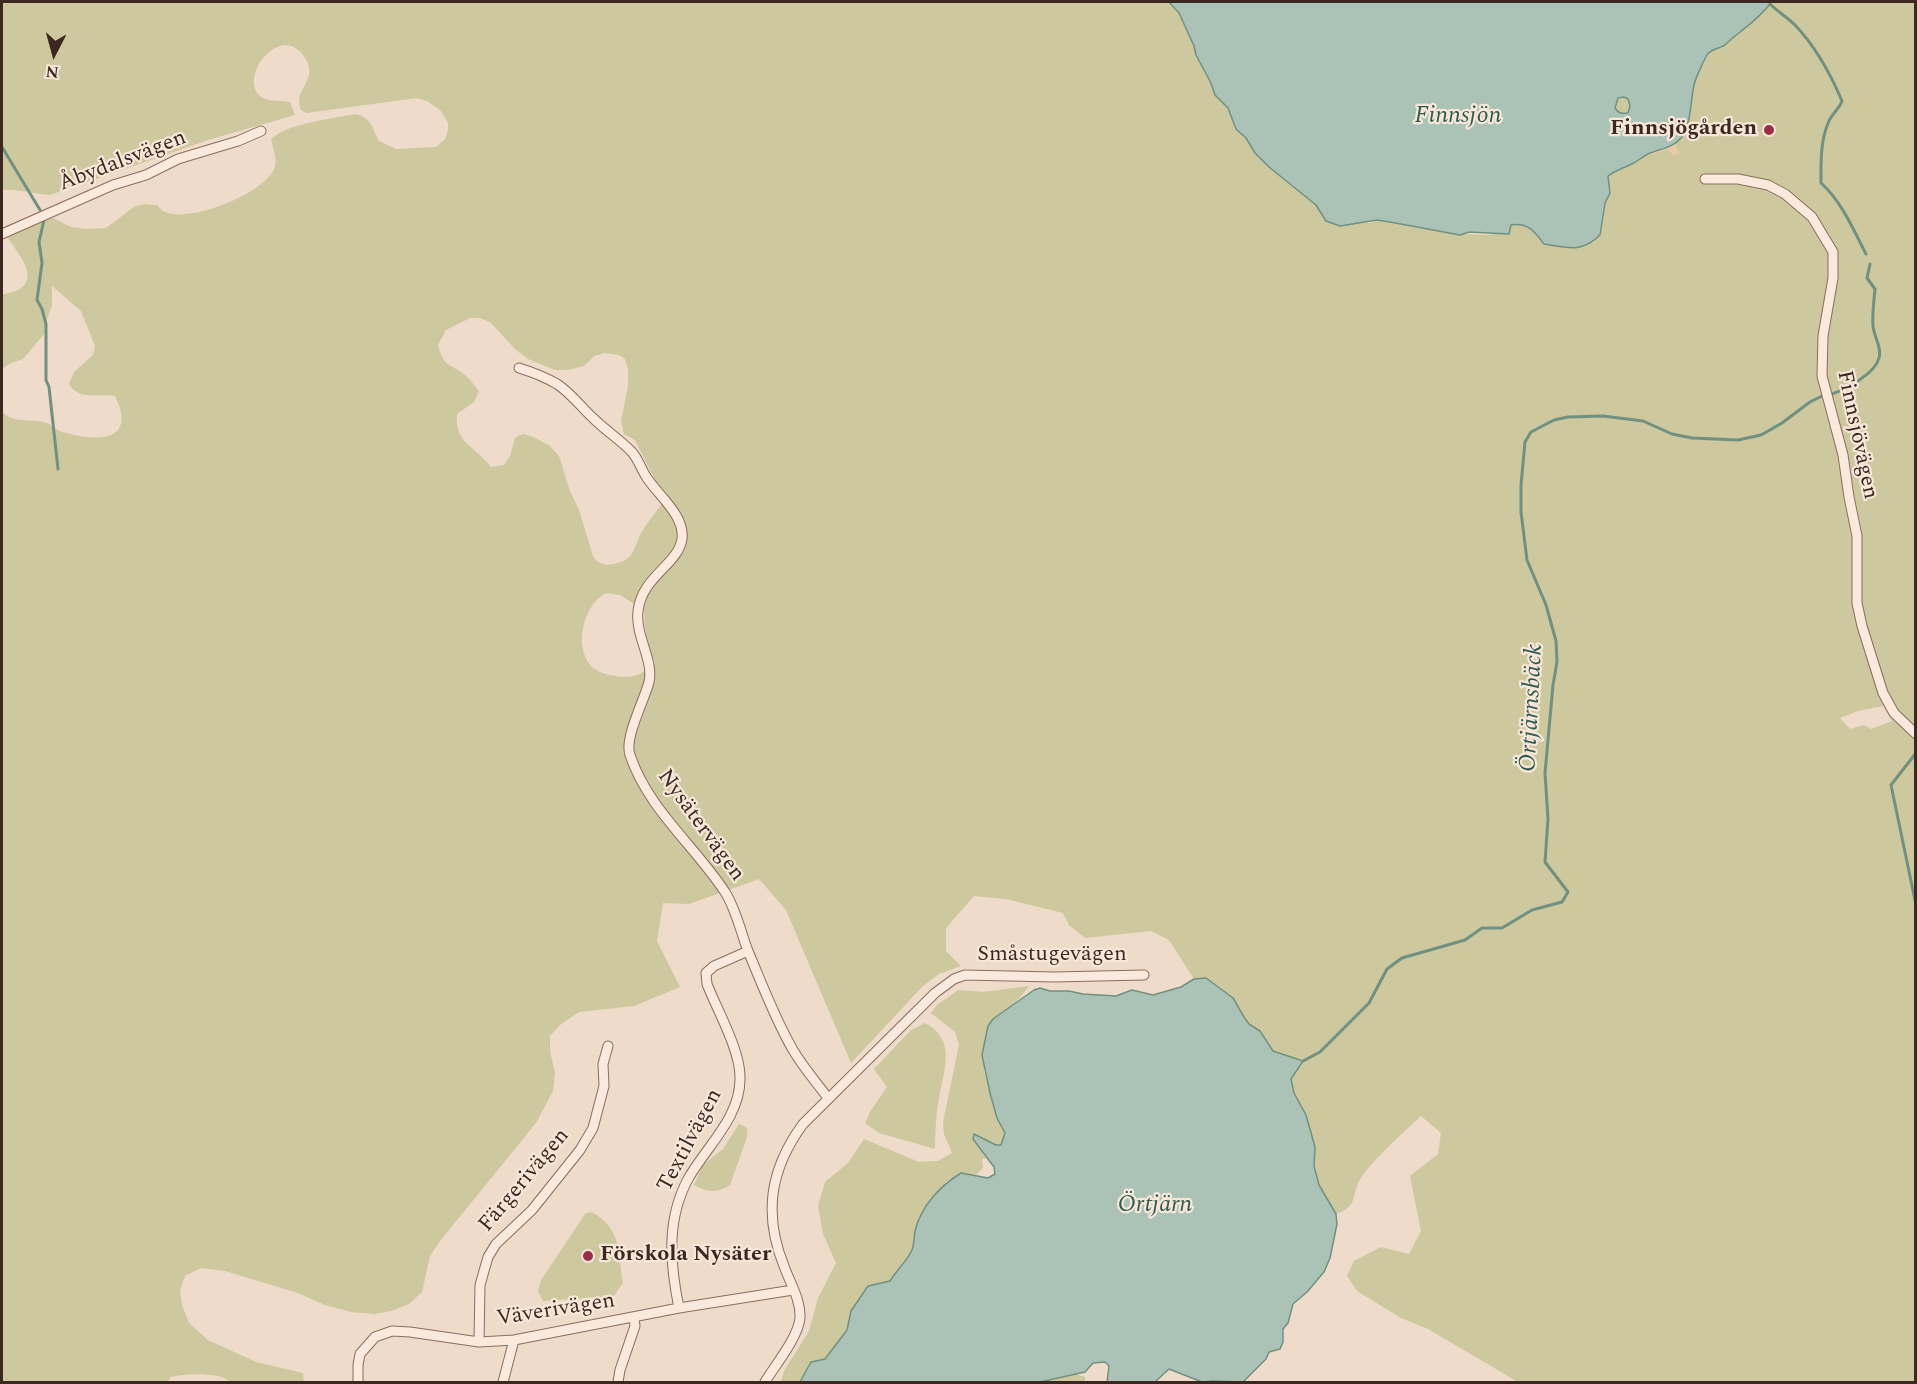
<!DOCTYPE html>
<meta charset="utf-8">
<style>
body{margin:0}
#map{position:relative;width:1917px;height:1384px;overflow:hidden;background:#eedbc9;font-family:Spectral,serif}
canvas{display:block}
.frame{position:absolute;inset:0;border:3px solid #3c2821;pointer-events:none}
.north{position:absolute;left:24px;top:24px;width:60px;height:60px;-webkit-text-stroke:4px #f6e7d9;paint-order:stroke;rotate:186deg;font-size:16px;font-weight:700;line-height:24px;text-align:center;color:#3c2821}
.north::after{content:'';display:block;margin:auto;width:21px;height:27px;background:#3c2821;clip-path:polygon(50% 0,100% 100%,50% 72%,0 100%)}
</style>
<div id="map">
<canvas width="1917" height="1384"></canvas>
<div class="frame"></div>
<div class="north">N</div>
</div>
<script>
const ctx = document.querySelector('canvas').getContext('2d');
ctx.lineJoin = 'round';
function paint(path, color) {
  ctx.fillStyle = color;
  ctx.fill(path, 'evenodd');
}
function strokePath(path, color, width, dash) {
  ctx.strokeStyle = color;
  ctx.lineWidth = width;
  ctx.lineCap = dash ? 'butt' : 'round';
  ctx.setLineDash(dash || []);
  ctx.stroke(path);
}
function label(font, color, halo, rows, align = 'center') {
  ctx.font = font + ' Spectral,serif';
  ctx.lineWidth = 4.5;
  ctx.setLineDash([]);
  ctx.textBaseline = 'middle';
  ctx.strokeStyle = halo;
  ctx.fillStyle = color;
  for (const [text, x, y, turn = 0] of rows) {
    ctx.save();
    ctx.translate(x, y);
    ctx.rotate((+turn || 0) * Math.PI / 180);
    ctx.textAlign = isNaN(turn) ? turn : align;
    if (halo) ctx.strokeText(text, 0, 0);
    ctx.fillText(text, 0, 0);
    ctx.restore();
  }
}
paint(new Path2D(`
 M 2,2 L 1169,2 L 1179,13 L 1194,46 L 1196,55 L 1210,81 L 1215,95 L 1228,108 L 1236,129 L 1246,138 L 1255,153 L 1269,167 L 1316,205 L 1326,221 L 1350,225 L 1355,222 L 1370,223 L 1377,220 L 1390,222 L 1460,235 C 1471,232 1482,237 1493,234 C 1499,233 1504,228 1510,226 C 1526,220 1536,233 1544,244 C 1568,248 1582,253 1600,234 L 1605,203 L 1610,193 L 1608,176 L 1616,170 L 1633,163 L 1686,129 L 1695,80 L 1708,53 L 1725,45 L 1764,12 L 1769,5 L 1769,2 L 1915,2 L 1915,1382 L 1518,1382 L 1428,1329 L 1401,1318 L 1357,1291 L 1347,1276 L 1354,1261 L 1381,1247 L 1409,1254 L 1421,1231 L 1410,1176 L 1438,1154 L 1441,1133 L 1421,1116 C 1402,1134 1375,1157 1361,1178 C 1351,1193 1359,1207 1336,1214 L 1319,1185 L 1314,1166 L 1315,1147 L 1306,1115 L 1294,1093 L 1291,1079 L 1260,1031 L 1249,1024 L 1233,998 L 1206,978 L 1194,979 L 1169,940 L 1151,931 L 1085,938 L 1069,925 L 1063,913 L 1006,899 L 974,896 L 946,928 L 946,951 L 961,966 L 939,974 L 923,986 L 851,1063 L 786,910 L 759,879 L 689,904 L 663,903 L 657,941 L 680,987 L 634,1006 L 579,1012 L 560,1025 L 550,1036 L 550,1051 L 555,1073 L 553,1091 L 536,1123 L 440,1241 L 430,1256 L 422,1292 L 409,1304 L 391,1311 L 375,1314 L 351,1312 L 325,1305 L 298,1293 L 225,1271 L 201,1268 L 185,1276 L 180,1290 L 182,1305 L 189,1323 L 208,1340 L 256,1362 L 303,1373 L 304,1382 L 231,1382 C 221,1372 185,1373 171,1377 L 167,1382 L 2,1382 L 2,412 C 14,424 31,418 47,423 C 52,425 57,431 63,432 C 96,442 138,443 115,396 C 97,393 79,401 69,384 L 74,372 L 93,355 L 95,346 L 81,311 L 52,286 L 52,305 L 47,319 L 45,333 L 23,359 L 11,363 L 3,368 L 2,373 L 2,295 C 7,293 15,292 20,289 C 40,276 15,250 8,238 L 11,229 L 33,220 L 53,218 L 71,227 L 86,229 L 106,228 L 134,207 L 144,204 L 157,205 C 158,206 161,210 163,211 C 187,225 267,193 275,167 C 277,159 273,148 271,139 C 288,123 332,119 355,114 C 371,117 372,128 379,141 L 396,149 L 436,147 L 445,139 L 448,130 L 448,123 L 441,111 L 427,101 L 417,98 L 306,113 L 301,110 C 292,87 322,80 303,55 C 278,22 235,82 263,98 C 270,102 281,100 290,102 L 295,115 L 208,140 L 50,195 C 32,194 20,189 2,190 ZM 470,318 L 480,318 L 490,322 L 516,350 L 528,359 L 555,370 L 568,370 L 584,366 L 594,356 L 605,353 L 619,355 L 625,359 L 628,369 L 628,386 L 621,421 L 624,434 L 635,440 L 656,482 L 668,494 C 661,507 651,517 643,530 C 633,545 637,560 614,564 C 605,566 598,564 593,556 L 579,510 L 570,491 L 559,456 L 550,446 L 533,437 L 523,434 L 518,436 L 515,438 L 510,456 L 504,465 L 491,467 C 476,447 454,443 457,414 L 474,402 L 479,391 C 475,387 471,380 466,376 C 451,363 444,369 438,345 L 446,330 ZM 606,593 L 620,595 L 644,610 C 644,630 648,645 655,663 C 650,667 645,671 640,674 C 628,680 601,676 591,666 C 573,646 584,604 606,593 ZM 1883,706 L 1892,721 L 1871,729 L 1864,725 L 1850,729 L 1840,718 L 1858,711 Z
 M1615 106a8 8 0 1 1 16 0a8 8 0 1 1-16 0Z
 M 1029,986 C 1019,1000 1008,1011 993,1019 L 984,1071 L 997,1118 L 1005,1133 L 1002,1145 L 996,1145 L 974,1134 L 973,1139 L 986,1158 L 982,1159 L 983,1168 L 976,1175 L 961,1173 L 946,1182 L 941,1190 L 930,1199 L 915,1230 L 912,1250 L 890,1282 L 868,1287 L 851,1311 L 847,1330 L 825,1359 L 811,1362 L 800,1382 L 781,1382 L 784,1371 L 809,1331 L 818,1298 L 836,1263 L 823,1234 L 818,1206 L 825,1182 L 848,1163 L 864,1139 L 919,1162 L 938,1161 L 952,1153 L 944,1134 L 943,1122 L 959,1045 L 955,1032 L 931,1013 L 937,1005 L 958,990 L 983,992 Z
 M 925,1023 C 957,1040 944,1069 939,1098 C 936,1115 935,1131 935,1149 L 879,1133 L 865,1123 L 870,1112 L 887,1087 L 874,1069 L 911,1030 Z
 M 739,1124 C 748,1127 748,1129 747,1137 L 730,1185 C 717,1193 708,1193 694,1185 L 703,1165 L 723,1149 Z
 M 591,1212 C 622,1227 618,1254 623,1283 L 614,1296 L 543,1301 L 538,1291 L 541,1280 L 585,1214 Z
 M 1075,1374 L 1085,1377 L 1085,1382 L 1040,1382 Z`), '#cdc89d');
paint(new Path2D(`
 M 1673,137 L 1679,153 L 1673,156 L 1668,149 L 1625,164 Z`), '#e9caa7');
const water = new Path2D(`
 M 1169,2 L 1769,2 L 1770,4 C 1757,21 1741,30 1726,44 C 1721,49 1711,48 1707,55 C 1703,62 1696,77 1694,85 C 1690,102 1692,123 1681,138 C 1673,148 1659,149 1648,154 C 1642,157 1638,161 1632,164 C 1623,168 1616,170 1608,176 L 1610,193 L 1605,203 L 1600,235 C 1582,253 1568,248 1544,244 C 1535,232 1528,222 1511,225 L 1509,234 L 1469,232 L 1460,235 L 1390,222 L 1377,220 L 1340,226 L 1326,221 L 1316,205 L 1269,167 L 1255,153 L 1246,138 L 1236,129 L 1228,108 L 1215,95 L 1210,81 L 1196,55 L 1194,46 L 1179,13 ZM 1624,97 L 1628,99 L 1630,106 L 1628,113 C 1621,114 1618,113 1615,108 L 1618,98 Z
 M 1206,978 L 1233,998 L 1244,1017 L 1249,1024 L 1260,1031 L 1273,1051 L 1303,1061 L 1291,1079 L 1294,1093 L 1306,1115 L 1315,1147 L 1314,1166 L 1319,1185 L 1336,1214 L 1337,1224 L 1330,1258 L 1324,1272 L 1307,1292 L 1293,1304 L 1288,1323 L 1283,1329 L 1283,1342 L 1280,1349 L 1269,1352 L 1266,1359 L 1243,1382 L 1212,1381 L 1202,1382 L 1169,1369 L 1155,1382 L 1107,1382 L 1109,1366 L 1105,1362 L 1093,1363 L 1085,1372 L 1040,1382 L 800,1382 L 811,1362 L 825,1359 L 847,1330 L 851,1311 L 868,1286 L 890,1281 C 896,1271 907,1261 912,1250 C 914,1245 914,1237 915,1231 C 921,1206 940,1186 961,1173 L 988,1178 L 995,1174 L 994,1167 L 973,1139 L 974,1134 L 996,1145 L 1001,1145 L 1005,1133 L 997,1118 L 990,1093 L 982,1055 L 988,1026 L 993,1019 L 1034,990 L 1040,988 L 1050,991 L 1069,991 L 1083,994 L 1116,996 L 1132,990 L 1153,995 L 1181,987 L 1194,979 Z`);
paint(water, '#aac3b6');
strokePath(water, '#709182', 1.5);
strokePath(new Path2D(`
 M 1770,4 C 1778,12 1787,17 1795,25 C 1815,46 1831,75 1842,101 C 1839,109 1832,114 1829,121 C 1820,141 1821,162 1821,183 C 1842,202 1853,229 1866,254
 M 2,147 L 40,210
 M 44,220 L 39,242 L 42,263 L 37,300 L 42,309 L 46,324 L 46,380 L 49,387 L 58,469
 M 1832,394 C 1846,389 1875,374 1879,358 C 1882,347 1874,337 1873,326 C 1872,314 1874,301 1875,289 L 1867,278 L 1870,264
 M 1916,753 L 1891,785 L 1916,905
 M 1303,1061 L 1320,1052 L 1369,1003 L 1387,969 L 1402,958 L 1465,940 L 1482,928 L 1502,928 L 1532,910 L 1562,902 L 1568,892 L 1545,862 L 1548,819 L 1545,773 L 1553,685 L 1557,662 L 1556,641 L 1546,605 L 1527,560 L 1521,512 L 1521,485 L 1525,442 L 1531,432 L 1554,420 L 1568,417 L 1603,416 L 1643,421 L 1672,434 L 1692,438 L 1738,440 L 1761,435 L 1782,423 L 1810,402 L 1822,396`), '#709182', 3);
const minor = new Path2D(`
 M 1705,179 L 1738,179 L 1768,185 L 1785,194 L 1812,217 L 1833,252 L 1833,278 L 1823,336 L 1822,376 L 1843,455 L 1849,497 L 1857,536 L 1857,603 L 1862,626 L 1883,693 L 1894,713 L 1916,734
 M 2,234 L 113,185 L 146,175 L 178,159 L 238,141 L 261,131
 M 519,368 C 532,372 545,377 557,384 C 571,393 581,407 593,418 C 605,430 619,439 631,451 C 638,458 641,469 647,478 C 659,496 685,516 682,539 C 678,565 642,576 638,611 C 635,636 654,660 649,682 C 644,701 624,738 630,755 C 648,809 695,846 725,892 C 736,909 741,933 748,951 C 762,984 775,1019 793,1050 C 803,1067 816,1082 828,1098
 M 679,1308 C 670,1264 666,1220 688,1179 C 706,1147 740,1118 740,1079 C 741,1051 717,1010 707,984 L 706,973 L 714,966 L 748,951
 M 479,1342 L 480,1285 L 488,1257 L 496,1244 L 532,1210 L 580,1150 L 593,1128 L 604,1086 L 603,1064 L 608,1046
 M 358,1382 L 358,1365 L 360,1354 L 375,1337 L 392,1331 L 410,1332 L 479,1342 L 514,1340 L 679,1308 L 793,1290
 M 503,1382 L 514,1340
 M 618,1382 L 620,1370 L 635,1326 L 634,1318
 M 765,1382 C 775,1365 798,1338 800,1318 C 801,1300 790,1283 784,1266 C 763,1214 770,1169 803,1124 L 935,993 L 954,979 L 965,975 L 1054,977 L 1144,975`);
strokePath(minor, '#8b6c5e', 11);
strokePath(minor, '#f9eadd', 9);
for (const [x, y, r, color] of [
 [1769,130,6,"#992e46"],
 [588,1256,6,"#992e46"]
]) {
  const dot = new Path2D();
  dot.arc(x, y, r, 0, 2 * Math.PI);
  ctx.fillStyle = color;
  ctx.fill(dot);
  strokePath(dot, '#f6e7d9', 2);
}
label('bold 22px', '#3c2821', '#f6e7d9', [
 ["Finnsjögården",1757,130],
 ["Förskola Nysäter",600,1256,"left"]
], 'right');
label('22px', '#3c2821', '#f6e7d9', [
 ["Åbydalsvägen",123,162,-21],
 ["Finnsjövägen",1856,435,78],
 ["Nysätervägen",700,826,54],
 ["Småstugevägen",1052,956],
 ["Textilvägen",691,1141,-62],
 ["Färgerivägen",525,1181,-50],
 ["Väverivägen",556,1311,-9]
]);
label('italic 24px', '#315b4f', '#f6e7d9', [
 ["Finnsjön",1458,117],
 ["Örtjärnsbäck",1533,708,-87],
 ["Örtjärn",1155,1206]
]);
</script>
